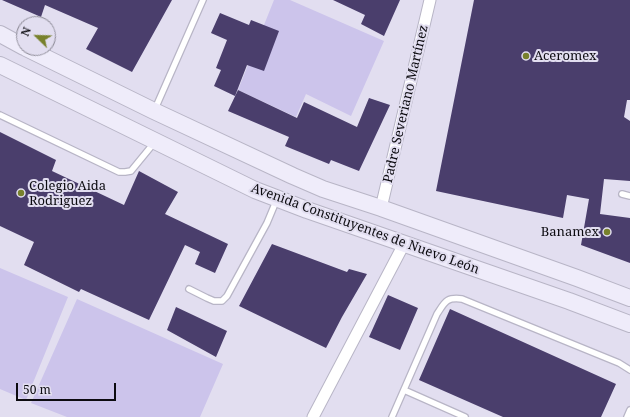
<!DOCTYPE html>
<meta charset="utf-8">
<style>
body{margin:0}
#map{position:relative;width:630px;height:417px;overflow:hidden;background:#e2def0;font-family:"Noto Serif",serif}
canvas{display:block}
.north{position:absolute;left:16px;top:16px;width:40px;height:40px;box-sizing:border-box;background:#e2def0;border:1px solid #8c8a96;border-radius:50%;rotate:293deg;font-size:11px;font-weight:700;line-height:16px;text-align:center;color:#0c0b10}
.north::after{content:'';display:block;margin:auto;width:14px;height:18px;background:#78812c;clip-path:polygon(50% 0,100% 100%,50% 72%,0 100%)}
.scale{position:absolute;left:16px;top:383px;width:100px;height:18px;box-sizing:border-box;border:2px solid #0c0b10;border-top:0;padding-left:5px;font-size:12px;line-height:14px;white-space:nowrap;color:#0c0b10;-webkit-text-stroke:3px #e2def0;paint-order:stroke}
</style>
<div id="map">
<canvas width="630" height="417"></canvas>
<div class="north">N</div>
<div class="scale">50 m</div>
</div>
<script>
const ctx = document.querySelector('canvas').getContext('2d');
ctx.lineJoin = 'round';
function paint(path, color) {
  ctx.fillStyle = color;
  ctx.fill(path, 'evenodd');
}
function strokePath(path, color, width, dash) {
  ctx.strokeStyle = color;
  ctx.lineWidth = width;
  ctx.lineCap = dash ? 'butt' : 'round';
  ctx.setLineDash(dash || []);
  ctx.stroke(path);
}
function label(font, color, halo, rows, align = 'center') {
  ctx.font = font + ' "Noto Serif",serif';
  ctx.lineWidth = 4;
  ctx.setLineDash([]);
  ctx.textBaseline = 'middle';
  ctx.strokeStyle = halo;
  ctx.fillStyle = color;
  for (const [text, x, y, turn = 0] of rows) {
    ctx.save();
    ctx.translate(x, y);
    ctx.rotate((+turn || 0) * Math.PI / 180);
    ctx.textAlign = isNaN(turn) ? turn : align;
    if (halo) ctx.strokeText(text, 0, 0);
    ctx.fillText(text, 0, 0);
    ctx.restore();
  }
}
paint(new Path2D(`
 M 274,0 L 290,0 L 384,41 L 351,116 L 306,94 L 296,117 L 238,90 Z
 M 0,268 L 68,297 L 26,400 L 0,389 Z
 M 77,299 L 223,364 L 200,417 L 67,417 L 31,403 Z`), '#ccc4eb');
paint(new Path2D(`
 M 2,0 L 172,0 L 132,72 L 86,49 L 98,28 L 45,5 L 41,17 Z
 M 333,0 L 400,0 L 384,36 L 361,24 L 365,15 Z
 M 474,0 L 630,0 L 630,100 L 627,100 L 624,117 L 630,121 L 630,181 L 604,179 L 600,214 L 630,218 L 630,263 L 581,245 L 589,199 L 567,195 L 563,218 L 436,191 Z
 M 220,13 L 249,25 L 251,20 L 279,31 L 264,71 L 247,65 L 235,96 L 214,86 L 221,70 L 216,68 L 227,40 L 211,33 Z
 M 238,90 L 297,118 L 304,102 L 357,127 L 369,98 L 390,105 L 359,171 L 331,160 L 329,164 L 285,146 L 289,137 L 228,111 Z
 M 0,132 L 56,160 L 52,171 L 124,205 L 139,171 L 178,192 L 165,214 L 228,244 L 215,273 L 195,264 L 200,252 L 185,245 L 149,320 L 81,289 L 79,292 L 24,265 L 34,242 L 0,226 Z
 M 272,244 L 347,272 L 349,269 L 367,274 L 342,317 L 326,348 L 239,306 Z
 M 388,295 L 418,308 L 400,350 L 369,337 Z
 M 176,307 L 227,331 L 216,357 L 167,330 Z
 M 450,309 L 616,384 L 601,417 L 503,417 L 419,380 Z`), '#4a3e6c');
const service = new Path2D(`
 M 155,109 L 203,0
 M 0,115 L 119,172 L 125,172 L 131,171 L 154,143
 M 622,194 L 630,196
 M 189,289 L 207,298 L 214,301 L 222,301 L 227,296 L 267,223 L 277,199
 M 404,390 L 465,417
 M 392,417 L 437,314 C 445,302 446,297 462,299 L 619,363 L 630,370
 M 627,417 L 630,410`);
const minor = new Path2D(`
 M 381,208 L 430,0
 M 313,417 L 404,244`);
const secondary = new Path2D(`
 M 0,34 L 24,47
 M 26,48 L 154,111 L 293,176 L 323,189 L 381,208 L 577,278 L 630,298
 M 0,65 L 255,190 L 307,210 L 569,301 L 630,324`);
strokePath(service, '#b8b5c6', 8);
strokePath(minor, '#b8b5c6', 13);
strokePath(secondary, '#b8b5c6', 18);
strokePath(service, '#fff', 5.5);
strokePath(minor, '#fff', 11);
strokePath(secondary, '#efecfa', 16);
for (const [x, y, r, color] of [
 [526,56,4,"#78812c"],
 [21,193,4,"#78812c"],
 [607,232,4,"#78812c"]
]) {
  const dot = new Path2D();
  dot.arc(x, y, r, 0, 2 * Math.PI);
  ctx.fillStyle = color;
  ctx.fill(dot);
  strokePath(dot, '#e2def0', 1.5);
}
label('13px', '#0c0b10', '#e2def0', [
 ["Aceromex",534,56],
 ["Colegio Aida",29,186],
 ["Rodriguez",29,201],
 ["Banamex",599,232,"right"]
], 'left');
label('13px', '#0c0b10', '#e2def0', [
 ["Padre Severiano Martínez",406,104,-77],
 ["Avenida Constituyentes de Nuevo León",365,229,20]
]);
</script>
